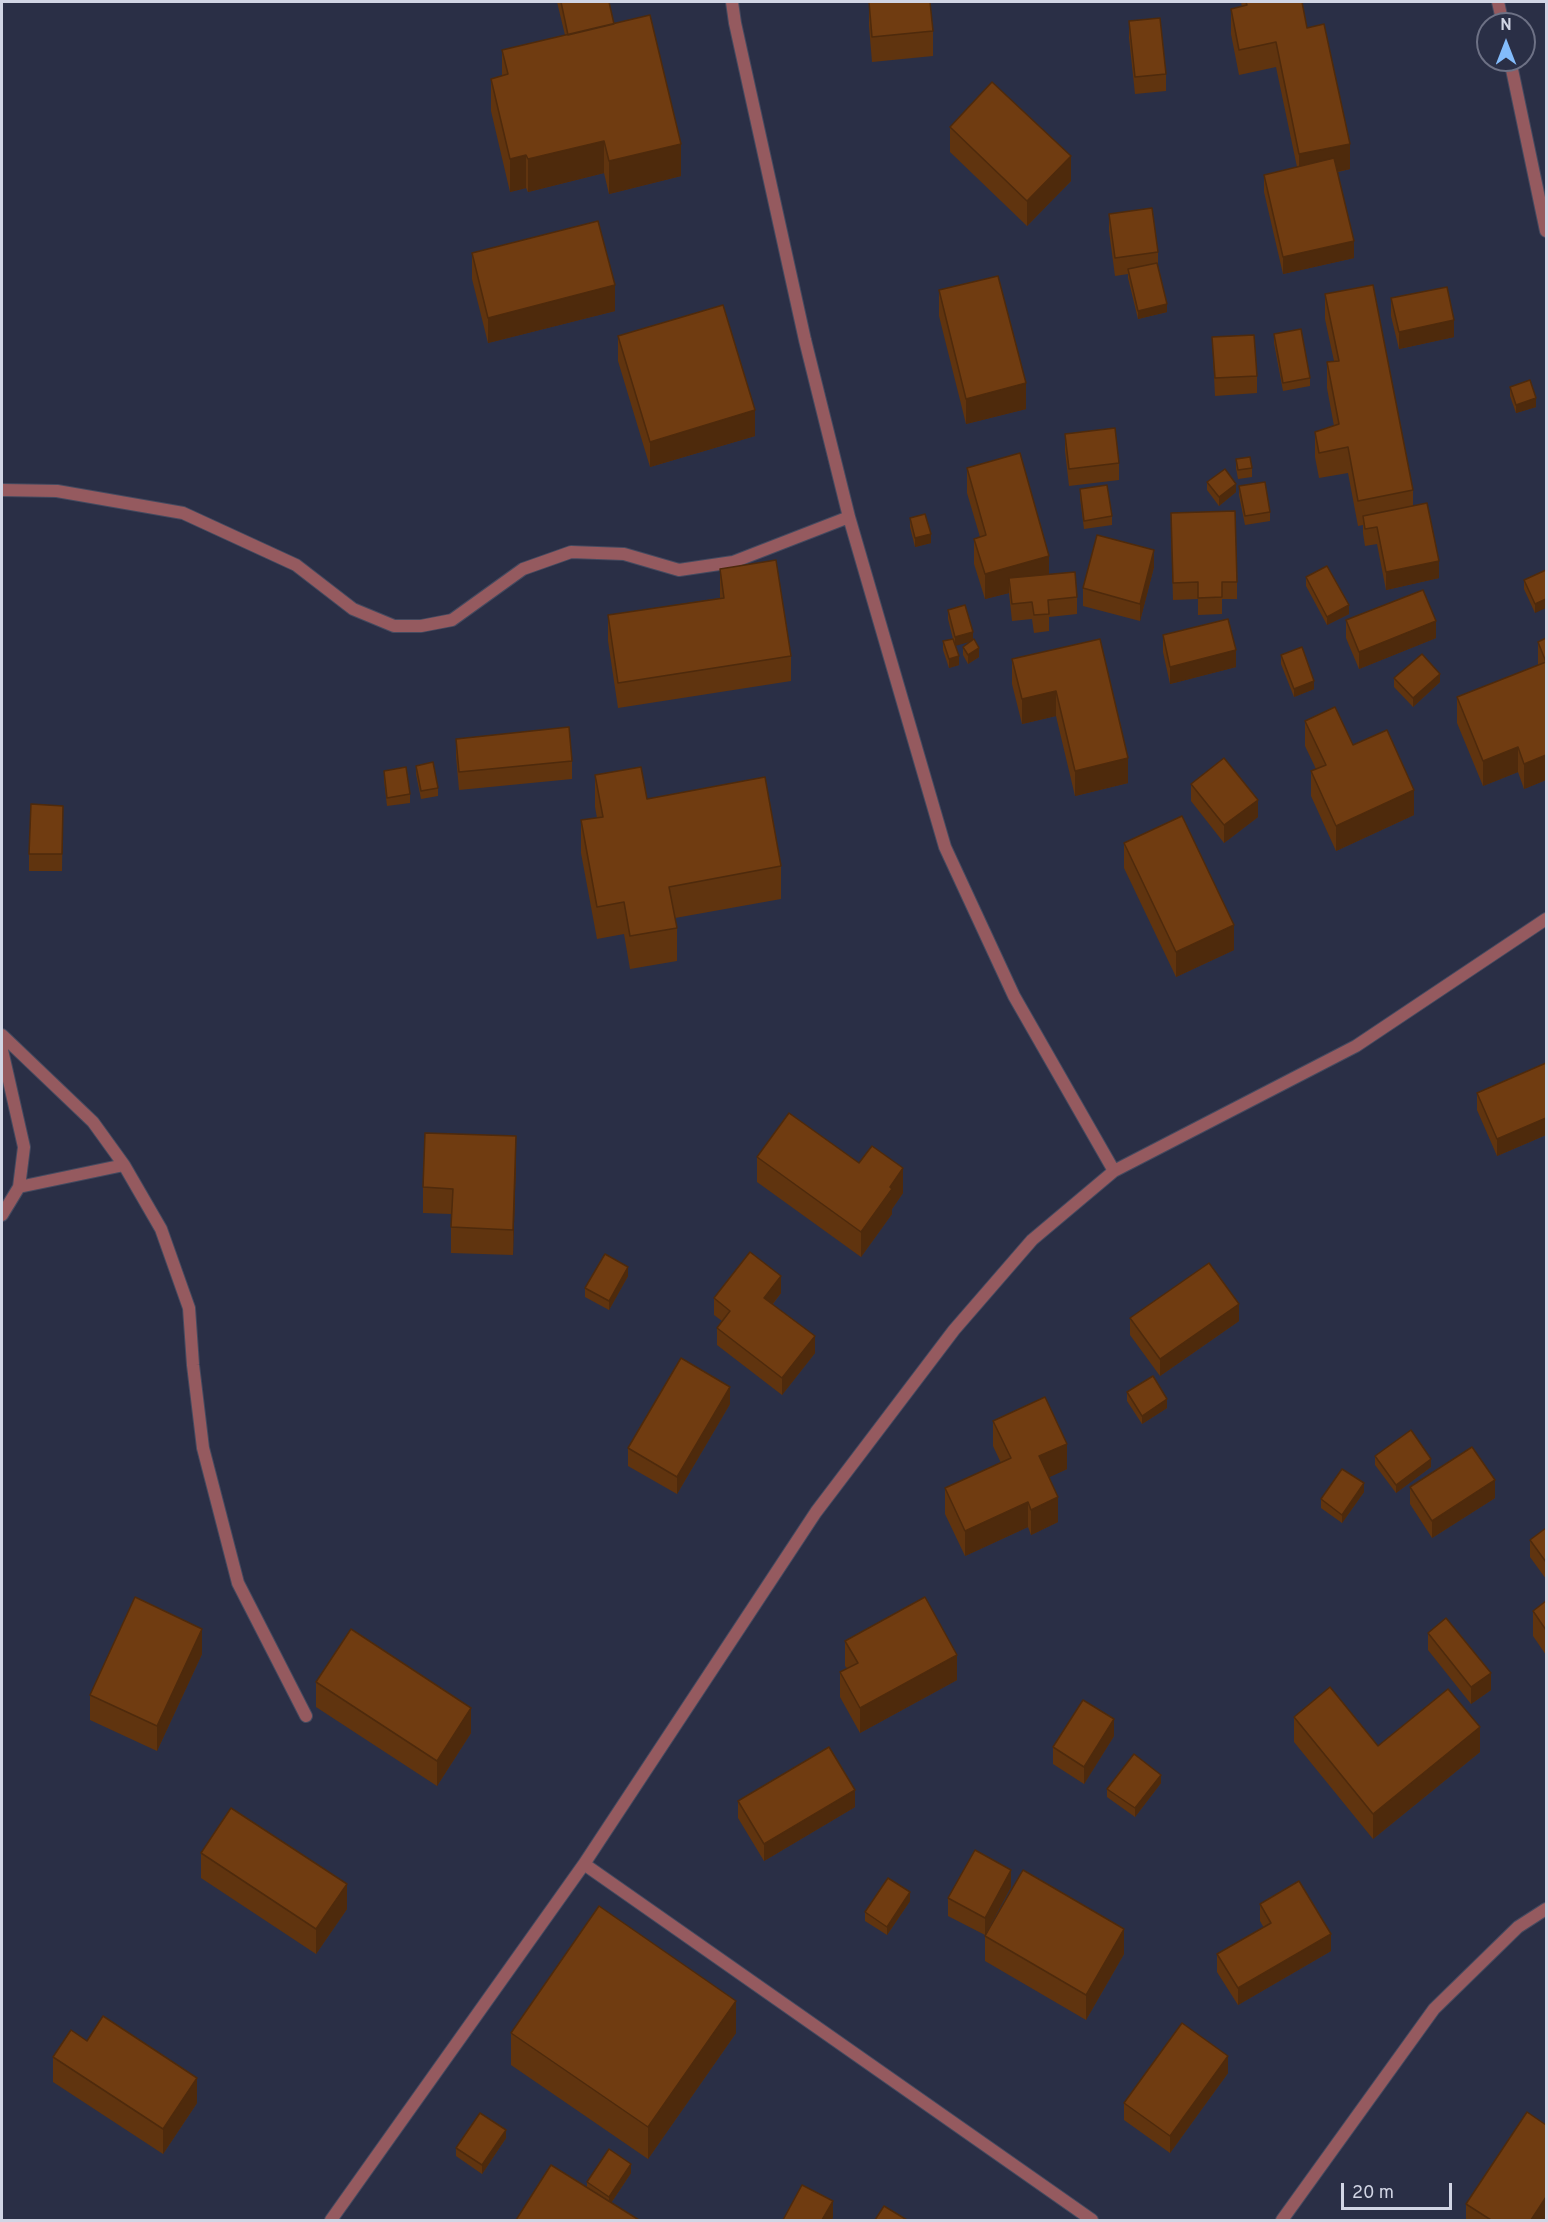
<!DOCTYPE html>
<style>
body{margin:0}
#map{position:relative;width:1548px;height:2222px;overflow:hidden;background:#2a2f46;font-family:Overpass,sans-serif}
canvas{display:block}
.frame{position:absolute;inset:0;border:3px solid #d1d5e4;pointer-events:none}
.north{position:absolute;left:1476px;top:12px;width:60px;height:60px;box-sizing:border-box;background:#2a2f46;border:2px solid #6d7185;border-radius:50%;rotate:0deg;font-size:16px;font-weight:700;line-height:24px;text-align:center;color:#d1d5e4}
.north::after{content:'';display:block;margin:auto;width:21px;height:27px;background:#83bcfb;clip-path:polygon(50% 0,100% 100%,50% 72%,0 100%)}
.scale{position:absolute;left:1341px;top:2183px;width:111px;height:27px;box-sizing:border-box;border:3px solid #d1d5e4;border-top:0;padding-left:8px;font-size:18px;line-height:21px;white-space:nowrap;color:#d1d5e4;-webkit-text-stroke:4px #2a2f46;paint-order:stroke}
</style>
<div id="map">
<canvas width="1548" height="2222"></canvas>
<div class="frame"></div>
<div class="north">N</div>
<div class="scale">20 m</div>
</div>
<script>
const ctx = document.querySelector('canvas').getContext('2d');
ctx.lineJoin = 'round';
function strokePath(path, color, width, dash) {
  ctx.strokeStyle = color;
  ctx.lineWidth = width;
  ctx.lineCap = dash ? 'butt' : 'round';
  ctx.setLineDash(dash || []);
  ctx.stroke(path);
}
function paint(path, color) {
  ctx.fillStyle = color;
  ctx.fill(path, 'evenodd');
}
const minor = new Path2D(`
 M 732,2 L 735,23 L 805,340 L 849,517 L 945,847 L 1014,996 L 1114,1171
 M 1498,2 L 1503,24
 M 1510,60 L 1546,231
 M 2,490 L 57,491 L 183,513 L 296,565 L 353,609 L 394,626 L 421,626 L 452,620 L 523,569 L 571,552 L 624,554 L 679,570 L 733,562 L 849,517
 M 2,1035 L 93,1122 L 124,1165 L 161,1229 L 189,1308 L 193,1365 L 203,1448 L 238,1583 L 306,1716
 M 2,1050 L 24,1147 L 19,1187 L 2,1215
 M 19,1187 L 124,1165
 M 584,1864 L 1092,2220
 M 331,2220 L 584,1864 L 816,1512 L 954,1330 L 1032,1240 L 1114,1171 L 1356,1046 L 1546,919`);
const tertiary = new Path2D(`
 M 1282,2220 L 1434,2009 L 1518,1927 L 1546,1909`);
strokePath(minor, '#454a5f', 14);
strokePath(tertiary, '#454a5f', 14);
strokePath(minor, '#955a5f', 12);
strokePath(tertiary, '#955a5f', 12);
paint(new Path2D(`
 M 557,2 L 609,2 L 614,24 L 681,176 L 609,194 L 604,173 L 528,192 L 526,188 L 510,192 L 491,111 L 491,79 L 502,76 L 502,50 L 565,35 Z
 M 869,2 L 933,31 L 933,56 L 872,62 L 869,26 Z
 M 1241,2 L 1302,2 L 1307,28 L 1350,169 L 1338,172 L 1354,258 L 1283,274 L 1264,192 L 1264,175 L 1297,167 L 1276,67 L 1239,75 L 1231,34 L 1231,9 L 1242,7 Z
 M 1129,21 L 1166,74 L 1166,91 L 1135,94 L 1129,38 Z
 M 950,127 L 1071,181 L 1027,226 L 950,152 Z
 M 1109,214 L 1158,252 L 1158,265 L 1167,312 L 1138,319 L 1128,278 L 1128,274 L 1115,276 L 1109,231 Z
 M 472,253 L 615,311 L 488,343 L 472,279 Z
 M 939,290 L 1026,409 L 966,424 L 939,316 Z
 M 1325,294 L 1413,490 L 1413,506 L 1439,578 L 1386,590 L 1377,544 L 1365,546 L 1363,533 L 1363,525 L 1358,526 L 1348,473 L 1319,478 L 1315,457 L 1315,432 L 1334,426 L 1327,388 L 1327,362 L 1334,361 L 1325,319 Z
 M 1391,298 L 1454,337 L 1399,349 L 1391,316 Z
 M 1274,334 L 1310,378 L 1310,386 L 1283,391 L 1274,343 Z
 M 618,336 L 755,436 L 650,467 L 618,361 Z
 M 1212,337 L 1257,376 L 1257,393 L 1215,396 Z
 M 1510,387 L 1536,407 L 1516,413 L 1510,396 Z
 M 1065,434 L 1119,463 L 1119,480 L 1069,486 L 1065,451 Z
 M 1236,459 L 1252,468 L 1252,477 L 1238,479 L 1236,468 Z
 M 967,468 L 1049,574 L 1077,597 L 1077,614 L 1049,617 L 1049,631 L 1034,633 L 1032,619 L 1012,621 L 1009,593 L 985,599 L 974,564 L 974,539 L 980,537 L 967,493 Z
 M 1207,482 L 1236,492 L 1219,506 L 1207,490 Z
 M 1239,486 L 1270,512 L 1270,521 L 1245,525 L 1239,495 Z
 M 1080,489 L 1112,516 L 1112,525 L 1084,529 L 1080,498 Z
 M 910,518 L 931,543 L 915,547 L 910,527 Z
 M 1171,530 L 1237,582 L 1237,599 L 1222,599 L 1222,614 L 1198,615 L 1198,599 L 1173,600 Z
 M 1154,567 L 1140,621 L 1083,606 L 1083,588 Z
 M 720,569 L 791,656 L 791,681 L 618,708 L 608,641 L 608,615 L 720,598 Z
 M 1546,570 L 1535,613 L 1524,589 L 1524,580 Z
 M 1306,577 L 1349,614 L 1327,625 L 1306,586 Z
 M 948,610 L 973,640 L 979,657 L 968,664 L 963,655 L 963,647 L 971,641 L 955,645 L 959,665 L 949,668 L 943,650 L 943,641 L 953,639 L 948,619 Z
 M 1346,620 L 1436,638 L 1359,669 L 1346,638 Z
 M 1163,635 L 1236,667 L 1170,684 L 1163,652 Z
 M 1546,638 L 1546,780 L 1524,789 L 1518,772 L 1483,786 L 1457,723 L 1457,697 L 1538,665 L 1538,642 Z
 M 1100,639 L 1128,783 L 1075,796 L 1056,716 L 1022,724 L 1012,684 L 1012,659 Z
 M 1281,655 L 1314,689 L 1294,697 L 1281,664 Z
 M 1394,678 L 1440,682 L 1413,707 L 1394,687 Z
 M 1305,721 L 1414,815 L 1336,851 L 1311,796 L 1311,771 L 1316,769 L 1305,746 Z
 M 456,739 L 572,761 L 572,779 L 459,790 L 456,756 Z
 M 416,766 L 438,788 L 438,796 L 421,799 L 416,774 Z
 M 384,771 L 410,794 L 410,803 L 387,806 L 384,780 Z
 M 595,775 L 647,799 L 781,866 L 781,899 L 675,918 L 677,928 L 677,961 L 630,969 L 624,934 L 597,939 L 581,853 L 581,820 L 597,818 L 595,807 Z
 M 1191,784 L 1258,817 L 1224,843 L 1191,801 Z
 M 63,806 L 62,871 L 29,871 L 29,854 Z
 M 1124,843 L 1234,950 L 1176,977 L 1124,868 Z
 M 1546,1063 L 1546,1135 L 1497,1156 L 1477,1110 L 1477,1093 Z
 M 757,1157 L 859,1163 L 903,1193 L 892,1209 L 892,1214 L 861,1257 L 757,1182 Z
 M 516,1161 L 513,1255 L 451,1253 L 451,1214 L 423,1213 L 423,1187 Z
 M 628,1276 L 609,1310 L 585,1297 L 585,1288 Z
 M 781,1293 L 773,1304 L 815,1353 L 782,1395 L 717,1345 L 717,1328 L 722,1321 L 714,1315 L 714,1298 Z
 M 1130,1318 L 1239,1321 L 1160,1376 L 1130,1335 Z
 M 1127,1392 L 1167,1408 L 1142,1424 L 1127,1401 Z
 M 730,1404 L 677,1494 L 628,1466 L 628,1448 Z
 M 993,1421 L 1067,1469 L 1049,1477 L 1058,1522 L 1031,1535 L 1028,1527 L 965,1556 L 945,1514 L 945,1488 L 1001,1463 L 993,1446 Z
 M 1375,1456 L 1431,1467 L 1396,1493 L 1375,1465 Z
 M 1410,1487 L 1495,1498 L 1432,1538 L 1410,1504 Z
 M 1364,1492 L 1342,1523 L 1321,1508 L 1321,1499 Z
 M 1546,1528 L 1546,1579 L 1530,1557 L 1530,1540 Z
 M 1546,1601 L 1546,1655 L 1533,1636 L 1533,1611 Z
 M 1428,1633 L 1491,1690 L 1471,1704 L 1428,1650 Z
 M 845,1641 L 957,1680 L 860,1733 L 840,1697 L 840,1672 L 847,1668 L 845,1666 Z
 M 202,1654 L 157,1751 L 90,1720 L 90,1695 Z
 M 316,1682 L 471,1733 L 437,1786 L 316,1707 Z
 M 1294,1717 L 1378,1746 L 1480,1752 L 1373,1839 L 1294,1742 Z
 M 1114,1736 L 1084,1784 L 1053,1764 L 1053,1747 Z
 M 1161,1783 L 1135,1817 L 1107,1797 L 1107,1789 Z
 M 738,1801 L 855,1807 L 764,1861 L 738,1818 Z
 M 201,1853 L 347,1909 L 316,1954 L 201,1878 Z
 M 1011,1887 L 985,1935 L 948,1916 L 948,1898 Z
 M 910,1901 L 887,1935 L 865,1921 L 865,1912 Z
 M 1260,1904 L 1331,1951 L 1238,2005 L 1217,1972 L 1217,1954 L 1264,1928 L 1260,1921 Z
 M 985,1936 L 1124,1954 L 1086,2020 L 985,1961 Z
 M 511,2033 L 736,2033 L 648,2159 L 511,2065 Z
 M 87,2041 L 197,2103 L 163,2154 L 53,2082 L 53,2057 Z
 M 1228,2073 L 1170,2153 L 1124,2120 L 1124,2103 Z
 M 506,2138 L 482,2174 L 456,2156 L 456,2148 Z
 M 631,2173 L 611,2203 L 587,2188 L 587,2182 Z
 M 1466,2204 L 1546,2220 L 1466,2220 Z`), '#60340f');
paint(new Path2D(`
 M 604,141 L 604,173 L 528,192 L 528,159 Z
 M 681,144 L 681,176 L 609,194 L 609,161 Z
 M 1350,144 L 1350,169 L 1299,180 L 1299,154 Z
 M 526,155 L 526,188 L 510,192 L 510,159 Z
 M 1071,156 L 1071,181 L 1027,226 L 1027,201 Z
 M 1354,241 L 1354,258 L 1283,274 L 1283,257 Z
 M 615,285 L 615,311 L 488,343 L 488,318 Z
 M 1167,304 L 1167,312 L 1138,319 L 1138,311 Z
 M 1454,320 L 1454,337 L 1399,349 L 1399,332 Z
 M 1026,383 L 1026,409 L 966,424 L 966,399 Z
 M 1536,398 L 1536,407 L 1516,413 L 1516,405 Z
 M 755,410 L 755,436 L 650,467 L 650,442 Z
 M 1236,484 L 1236,492 L 1219,506 L 1219,497 Z
 M 931,534 L 931,543 L 915,547 L 915,538 Z
 M 1154,550 L 1154,567 L 1140,621 L 1140,604 Z
 M 1049,556 L 1049,582 L 1009,578 L 1009,593 L 985,599 L 985,574 Z
 M 1439,561 L 1439,578 L 1386,590 L 1386,572 Z
 M 1546,599 L 1546,608 L 1535,613 L 1535,604 Z
 M 1349,605 L 1349,614 L 1327,625 L 1327,617 Z
 M 1436,621 L 1436,638 L 1359,669 L 1359,652 Z
 M 973,632 L 973,641 L 955,646 L 955,637 Z
 M 979,648 L 979,657 L 968,664 L 968,655 Z
 M 1236,650 L 1236,667 L 1170,684 L 1170,667 Z
 M 959,656 L 959,665 L 949,668 L 949,659 Z
 M 1440,674 L 1440,682 L 1413,707 L 1413,698 Z
 M 1314,681 L 1314,689 L 1294,697 L 1294,689 Z
 M 1056,691 L 1056,716 L 1022,724 L 1022,699 Z
 M 1518,747 L 1518,772 L 1483,786 L 1483,761 Z
 M 1546,755 L 1546,780 L 1524,789 L 1524,764 Z
 M 1128,758 L 1128,783 L 1075,796 L 1075,771 Z
 M 1414,790 L 1414,815 L 1336,851 L 1336,826 Z
 M 1258,800 L 1258,817 L 1224,843 L 1224,825 Z
 M 1234,925 L 1234,950 L 1176,977 L 1176,952 Z
 M 1546,1118 L 1546,1135 L 1497,1156 L 1497,1139 Z
 M 516,1136 L 516,1161 L 513,1255 L 513,1230 Z
 M 903,1168 L 903,1193 L 892,1209 L 892,1214 L 861,1257 L 861,1232 L 890,1187 Z
 M 628,1267 L 628,1276 L 609,1310 L 609,1301 Z
 M 781,1276 L 781,1293 L 764,1315 L 764,1298 Z
 M 1239,1304 L 1239,1321 L 1160,1376 L 1160,1359 Z
 M 815,1336 L 815,1353 L 782,1395 L 782,1378 Z
 M 730,1387 L 730,1404 L 677,1494 L 677,1477 Z
 M 1167,1399 L 1167,1408 L 1142,1424 L 1142,1416 Z
 M 1067,1444 L 1067,1469 L 1039,1482 L 1039,1456 Z
 M 1431,1459 L 1431,1467 L 1396,1493 L 1396,1485 Z
 M 1495,1480 L 1495,1498 L 1432,1538 L 1432,1521 Z
 M 1364,1483 L 1364,1492 L 1342,1523 L 1342,1515 Z
 M 1058,1497 L 1058,1522 L 1031,1535 L 1031,1510 Z
 M 1028,1502 L 1028,1527 L 965,1556 L 965,1531 Z
 M 202,1629 L 202,1654 L 157,1751 L 157,1726 Z
 M 957,1655 L 957,1680 L 860,1733 L 860,1708 Z
 M 1491,1673 L 1491,1690 L 1471,1704 L 1471,1687 Z
 M 471,1708 L 471,1733 L 437,1786 L 437,1761 Z
 M 1114,1719 L 1114,1736 L 1084,1784 L 1084,1767 Z
 M 1480,1727 L 1480,1752 L 1373,1839 L 1373,1814 Z
 M 1161,1775 L 1161,1783 L 1135,1817 L 1135,1808 Z
 M 855,1790 L 855,1807 L 764,1861 L 764,1844 Z
 M 1011,1870 L 1011,1887 L 985,1935 L 985,1918 Z
 M 347,1884 L 347,1909 L 316,1954 L 316,1929 Z
 M 910,1892 L 910,1901 L 887,1935 L 887,1927 Z
 M 1124,1929 L 1124,1954 L 1086,2020 L 1086,1995 Z
 M 1331,1934 L 1331,1951 L 1238,2005 L 1238,1988 Z
 M 736,2001 L 736,2033 L 648,2159 L 648,2127 Z
 M 1228,2056 L 1228,2073 L 1170,2153 L 1170,2136 Z
 M 197,2078 L 197,2103 L 163,2154 L 163,2129 Z
 M 506,2130 L 506,2138 L 482,2174 L 482,2165 Z
 M 631,2164 L 631,2173 L 609,2206 L 609,2197 Z
 M 1546,2197 L 1546,2220 L 1531,2220 Z
 M 833,2201 L 833,2218 L 831,2220 L 822,2220 Z`), '#4e2a0c');
const building = new Path2D(`
 M 561,2 L 609,2 L 614,24 L 568,35 Z
 M 869,2 L 930,2 L 933,31 L 872,37 Z
 M 1246,2 L 1302,2 L 1307,28 L 1324,24 L 1350,144 L 1299,154 L 1276,42 L 1239,50 L 1231,9 L 1247,5 Z
 M 650,15 L 681,144 L 609,161 L 604,141 L 528,159 L 526,155 L 510,159 L 491,79 L 508,74 L 502,50 Z
 M 1160,18 L 1166,74 L 1135,77 L 1129,21 Z
 M 992,82 L 1071,156 L 1027,201 L 950,127 Z
 M 1334,158 L 1354,241 L 1283,257 L 1264,175 Z
 M 1152,208 L 1158,252 L 1115,258 L 1109,214 Z
 M 598,221 L 615,285 L 488,318 L 472,253 Z
 M 1157,263 L 1167,304 L 1138,311 L 1128,269 Z
 M 998,276 L 1026,383 L 966,399 L 939,290 Z
 M 1373,285 L 1413,490 L 1358,501 L 1348,447 L 1319,453 L 1315,432 L 1339,424 L 1327,362 L 1339,361 L 1325,294 Z
 M 1447,287 L 1454,320 L 1399,332 L 1391,298 Z
 M 723,305 L 755,410 L 650,442 L 618,336 Z
 M 1301,329 L 1310,378 L 1283,383 L 1274,334 Z
 M 1254,335 L 1257,376 L 1215,378 L 1212,337 Z
 M 1530,380 L 1536,398 L 1516,405 L 1510,387 Z
 M 1115,428 L 1119,463 L 1069,469 L 1065,434 Z
 M 1020,453 L 1049,556 L 985,574 L 974,539 L 986,535 L 967,468 Z
 M 1250,457 L 1252,468 L 1238,470 L 1236,459 Z
 M 1225,469 L 1236,484 L 1219,497 L 1207,482 Z
 M 1265,482 L 1270,512 L 1245,516 L 1239,486 Z
 M 1107,485 L 1112,516 L 1084,521 L 1080,489 Z
 M 1427,503 L 1439,561 L 1386,572 L 1377,527 L 1365,529 L 1363,516 Z
 M 1235,511 L 1237,582 L 1222,582 L 1222,597 L 1198,598 L 1198,582 L 1173,583 L 1171,513 Z
 M 925,514 L 931,534 L 915,538 L 910,518 Z
 M 1097,535 L 1154,550 L 1140,604 L 1083,588 Z
 M 776,560 L 791,656 L 618,683 L 608,615 L 724,598 L 720,569 Z
 M 1327,566 L 1349,605 L 1327,617 L 1306,577 Z
 M 1546,570 L 1546,599 L 1535,604 L 1524,580 Z
 M 1075,572 L 1077,597 L 1048,600 L 1049,614 L 1034,615 L 1032,602 L 1012,604 L 1009,578 Z
 M 1423,590 L 1436,621 L 1359,652 L 1346,620 Z
 M 965,605 L 973,632 L 955,637 L 948,610 Z
 M 1228,619 L 1236,650 L 1170,667 L 1163,635 Z
 M 1546,638 L 1546,755 L 1524,764 L 1518,747 L 1483,761 L 1457,697 L 1546,662 L 1538,642 Z
 M 953,639 L 959,656 L 949,659 L 943,641 Z
 M 974,639 L 979,648 L 968,655 L 963,647 Z
 M 1100,639 L 1128,758 L 1075,771 L 1056,691 L 1022,699 L 1012,659 Z
 M 1302,647 L 1314,681 L 1294,689 L 1281,655 Z
 M 1422,654 L 1440,674 L 1413,698 L 1394,678 Z
 M 1335,707 L 1353,745 L 1387,730 L 1414,790 L 1336,826 L 1311,771 L 1326,765 L 1305,721 Z
 M 569,727 L 572,761 L 459,772 L 456,739 Z
 M 1224,758 L 1258,800 L 1224,825 L 1191,784 Z
 M 433,762 L 438,788 L 421,791 L 416,766 Z
 M 406,767 L 410,794 L 387,798 L 384,771 Z
 M 641,767 L 647,799 L 765,777 L 781,866 L 669,887 L 677,928 L 630,936 L 624,902 L 597,907 L 581,820 L 603,817 L 595,775 Z
 M 31,804 L 63,806 L 62,854 L 29,854 Z
 M 1182,816 L 1234,925 L 1176,952 L 1124,843 Z
 M 1546,1063 L 1546,1118 L 1497,1139 L 1477,1093 Z
 M 789,1113 L 859,1163 L 872,1146 L 903,1168 L 890,1187 L 892,1189 L 861,1232 L 757,1157 Z
 M 425,1133 L 516,1136 L 513,1230 L 451,1227 L 453,1189 L 423,1187 Z
 M 750,1252 L 781,1276 L 764,1298 L 815,1336 L 782,1378 L 717,1328 L 730,1311 L 714,1298 Z
 M 605,1254 L 628,1267 L 609,1301 L 585,1288 Z
 M 1209,1263 L 1239,1304 L 1160,1359 L 1130,1318 Z
 M 681,1358 L 730,1387 L 677,1477 L 628,1448 Z
 M 1153,1376 L 1167,1399 L 1142,1416 L 1127,1392 Z
 M 1045,1397 L 1067,1444 L 1039,1456 L 1058,1497 L 1031,1510 L 1028,1502 L 965,1531 L 945,1488 L 1011,1458 L 993,1421 Z
 M 1411,1430 L 1431,1459 L 1396,1485 L 1375,1456 Z
 M 1472,1447 L 1495,1480 L 1432,1521 L 1410,1487 Z
 M 1342,1469 L 1364,1483 L 1342,1515 L 1321,1499 Z
 M 1546,1528 L 1546,1562 L 1530,1540 Z
 M 135,1597 L 202,1629 L 157,1726 L 90,1695 Z
 M 925,1597 L 957,1655 L 860,1708 L 840,1672 L 858,1663 L 845,1641 Z
 M 1546,1601 L 1546,1630 L 1533,1611 Z
 M 1446,1618 L 1491,1673 L 1471,1687 L 1428,1633 Z
 M 351,1629 L 471,1708 L 437,1761 L 316,1682 Z
 M 1330,1687 L 1378,1746 L 1448,1689 L 1480,1727 L 1373,1814 L 1294,1717 Z
 M 1083,1700 L 1114,1719 L 1084,1767 L 1053,1747 Z
 M 829,1747 L 855,1790 L 764,1844 L 738,1801 Z
 M 1134,1754 L 1161,1775 L 1135,1808 L 1107,1789 Z
 M 231,1808 L 347,1884 L 316,1929 L 201,1853 Z
 M 975,1850 L 1011,1870 L 985,1918 L 948,1898 Z
 M 1023,1870 L 1124,1929 L 1086,1995 L 985,1936 Z
 M 888,1878 L 910,1892 L 887,1927 L 865,1912 Z
 M 1299,1881 L 1331,1934 L 1238,1988 L 1217,1954 L 1271,1923 L 1260,1904 Z
 M 599,1906 L 736,2001 L 648,2127 L 511,2033 Z
 M 103,2016 L 197,2078 L 163,2129 L 53,2057 L 71,2030 L 87,2041 Z
 M 1182,2023 L 1228,2056 L 1170,2136 L 1124,2103 Z
 M 1527,2112 L 1546,2125 L 1546,2197 L 1531,2220 L 1491,2220 L 1466,2204 Z
 M 480,2113 L 506,2130 L 482,2165 L 456,2148 Z
 M 609,2149 L 631,2164 L 609,2197 L 587,2182 Z
 M 551,2165 L 639,2220 L 516,2220 Z
 M 802,2185 L 833,2201 L 822,2220 L 783,2220 Z
 M 884,2206 L 907,2220 L 875,2220 Z`);
paint(building, '#703c11');
strokePath(building, '#4e2a0c', 1.5);
</script>
